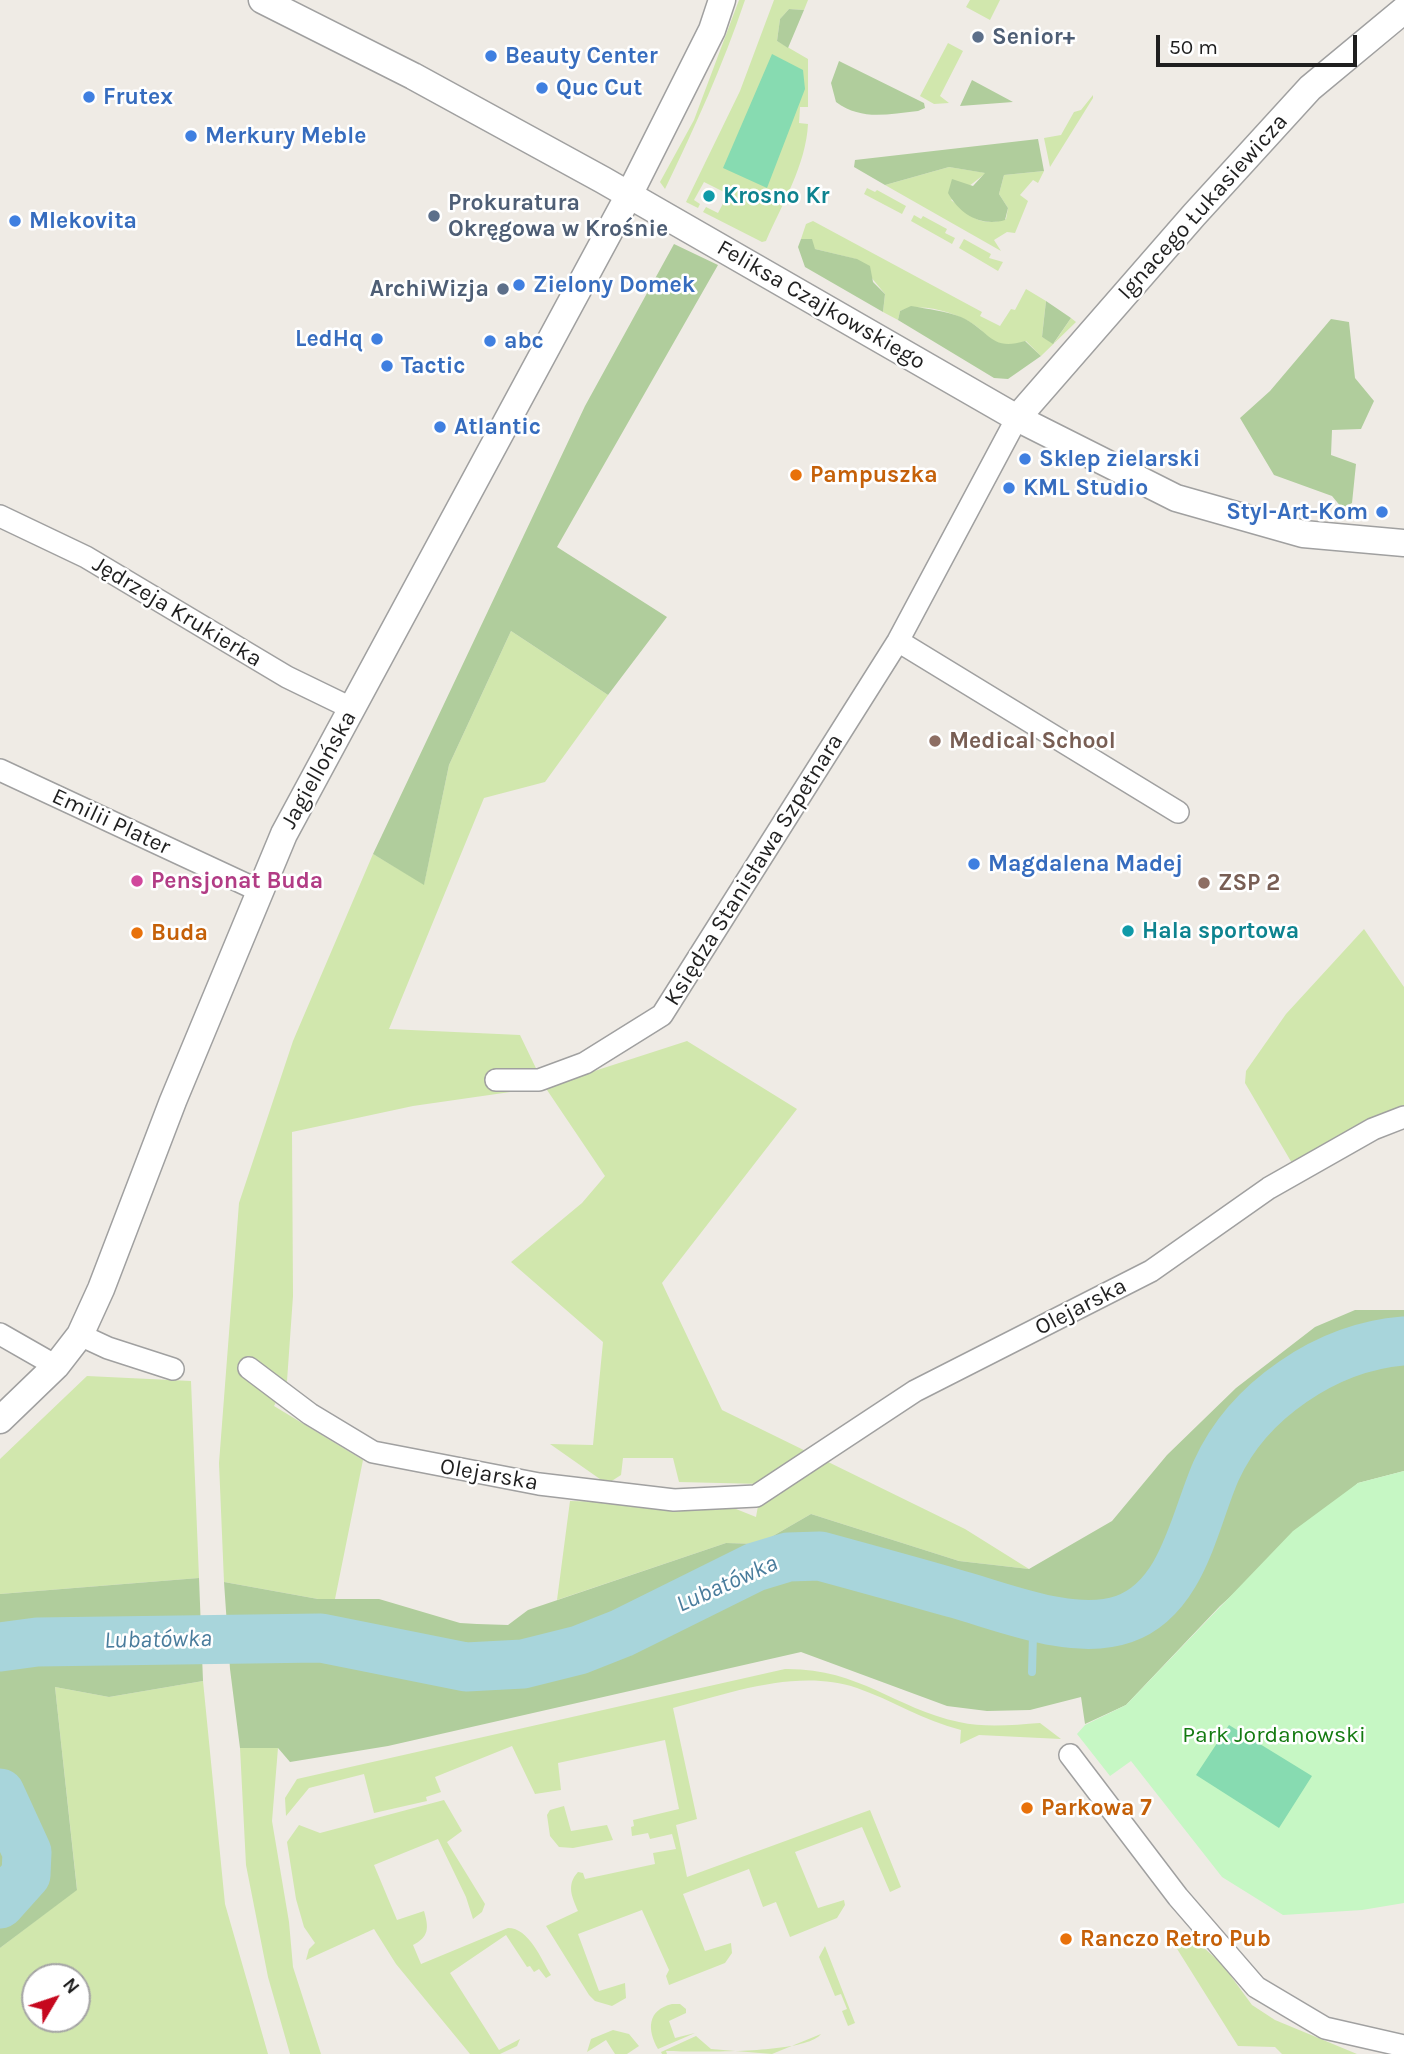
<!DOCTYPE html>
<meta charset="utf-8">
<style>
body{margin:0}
#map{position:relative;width:1404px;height:2054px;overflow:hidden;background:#efebe5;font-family:Karla,sans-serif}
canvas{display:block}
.north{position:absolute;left:21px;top:1963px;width:70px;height:70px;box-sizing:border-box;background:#fff;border:2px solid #a5a5a5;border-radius:50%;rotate:51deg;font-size:19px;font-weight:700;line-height:28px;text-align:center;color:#1f1f1f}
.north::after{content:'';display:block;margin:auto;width:24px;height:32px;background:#c6081e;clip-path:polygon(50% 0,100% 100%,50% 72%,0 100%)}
.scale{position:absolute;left:1156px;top:35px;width:201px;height:32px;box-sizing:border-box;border:4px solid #1f1f1f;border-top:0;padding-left:9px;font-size:21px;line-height:24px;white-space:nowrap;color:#1f1f1f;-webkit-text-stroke:5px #fff;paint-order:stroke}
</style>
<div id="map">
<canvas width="1404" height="2054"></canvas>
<div class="north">N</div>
<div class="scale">50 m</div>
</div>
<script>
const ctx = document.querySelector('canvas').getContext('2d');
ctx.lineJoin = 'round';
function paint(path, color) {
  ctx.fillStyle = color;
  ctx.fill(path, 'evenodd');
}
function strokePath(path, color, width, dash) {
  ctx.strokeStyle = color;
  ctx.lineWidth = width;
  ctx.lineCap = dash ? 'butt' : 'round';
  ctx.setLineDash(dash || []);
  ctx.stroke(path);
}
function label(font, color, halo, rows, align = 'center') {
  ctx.font = font + ' Karla,sans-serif';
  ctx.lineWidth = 5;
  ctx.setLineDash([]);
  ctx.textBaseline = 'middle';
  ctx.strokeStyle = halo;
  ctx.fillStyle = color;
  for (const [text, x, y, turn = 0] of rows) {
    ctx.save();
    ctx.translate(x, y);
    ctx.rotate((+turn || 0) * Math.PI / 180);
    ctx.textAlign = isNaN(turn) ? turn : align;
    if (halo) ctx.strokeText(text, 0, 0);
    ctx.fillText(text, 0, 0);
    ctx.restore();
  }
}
paint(new Path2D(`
 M 739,0 L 745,0 C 723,65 695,127 665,189 L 660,182 L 694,120 Z
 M 774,0 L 808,0 L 804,10 L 789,9 L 780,19 L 777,41 L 808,59 L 808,107 L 800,107 L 799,123 L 808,124 C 806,165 782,204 766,241 L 762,242 L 703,212 L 706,207 L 718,213 L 728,194 L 704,182 L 694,200 L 700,204 L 698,208 L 686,202 L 740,91 Z
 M 970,0 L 1000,0 L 990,20 L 966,7 Z
 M 948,43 L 963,51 L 940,96 L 949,103 L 934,104 L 920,96 Z
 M 1093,95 L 1093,98 L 1050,167 L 1044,138 L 1061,135 L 1074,112 L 1081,110 Z
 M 949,167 L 986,173 L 951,200 C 971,215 979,228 1006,219 L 1008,208 L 999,194 L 1004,175 L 1044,171 L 1038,183 L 1033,180 L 1020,195 L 1028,201 L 1015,233 L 1007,232 L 994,240 L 1001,251 L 885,185 Z
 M 867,188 L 875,192 L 877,190 L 906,206 L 902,214 L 864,194 Z
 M 914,215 L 921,219 L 923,216 L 947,229 L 945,233 L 955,238 L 952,244 L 911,221 Z
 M 813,221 L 982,312 L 980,316 L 1000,326 L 1011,309 L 1015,310 L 1026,289 L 1046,301 L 1042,337 L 1054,343 L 1071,318 L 1076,322 L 1041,356 L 1026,341 C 1017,344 1007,348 999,345 C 989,341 982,329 973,324 C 955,312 920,302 900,311 L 898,320 L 883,312 L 885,294 L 856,259 L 815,249 L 801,239 L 806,224 Z
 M 964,239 L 991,254 L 989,258 L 1003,262 L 998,271 L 959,248 Z
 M 511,631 L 608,695 L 545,782 L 484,798 L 389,1029 L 520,1035 L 545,1087 L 687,1041 L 797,1109 L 662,1283 L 722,1410 L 965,1529 L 1029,1569 L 959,1561 L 811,1514 L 759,1544 L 726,1543 L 557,1600 L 570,1501 L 726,1505 L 756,1517 L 762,1484 L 679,1482 L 673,1458 L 623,1458 L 621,1475 L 607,1484 L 550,1444 L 593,1445 L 603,1342 L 511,1262 L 582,1203 L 605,1176 L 545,1087 L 413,1106 L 292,1132 L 293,1296 L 287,1381 L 274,1406 L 363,1460 L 335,1599 L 318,1599 L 224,1582 L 219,1463 L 239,1203 L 293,1041 L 373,854 L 424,884 L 449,765 Z
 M 1364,929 L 1404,987 L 1404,1117 L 1296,1170 L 1245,1083 L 1246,1071 L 1286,1014 Z
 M 87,1376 L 191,1381 L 199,1578 L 0,1594 L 0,1459 Z
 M 785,1669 C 859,1668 894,1708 959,1722 C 985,1728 1014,1725 1040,1723 L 1061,1739 L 979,1735 L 960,1744 L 961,1730 C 924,1721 892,1700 857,1688 C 797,1668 731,1693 673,1708 L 697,1819 L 676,1825 L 687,1877 L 870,1810 L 901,1887 L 890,1892 L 862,1827 L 795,1852 L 818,1908 L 844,1900 L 845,1905 L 837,1918 L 790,1937 L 776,1902 L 763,1907 L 749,1869 L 683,1894 L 705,1951 L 731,1943 L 732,1953 L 725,1963 L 669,1985 L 666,1976 L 669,1970 L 642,1910 L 578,1934 L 599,1991 L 625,1983 L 626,1998 L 612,2006 L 595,2001 L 589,1995 L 546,1926 L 578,1911 C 572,1897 566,1885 578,1872 L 583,1873 L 585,1879 L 655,1864 L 653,1853 L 676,1849 L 672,1834 L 650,1839 L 648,1833 L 632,1836 L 631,1827 L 634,1826 L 633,1820 L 679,1809 L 665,1740 L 558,1763 L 561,1790 L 535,1794 L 512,1746 L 435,1777 L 441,1792 L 426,1797 L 427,1801 L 374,1813 L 364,1774 L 309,1788 L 286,1816 L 285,1798 L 297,1779 Z
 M 203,1681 L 225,1904 L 268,2054 L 0,2054 L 0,1948 L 77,1889 L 55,1687 L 109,1697 ZM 35,1977 L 77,1977 L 77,2019 L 35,2019 Z
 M 240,1748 L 278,1748 L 272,1821 L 289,1922 L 293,1967 L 321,2054 L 290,2054 L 268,1977 L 246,1865 Z
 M 444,1800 L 462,1831 L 447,1842 L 485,1904 L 482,1912 L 473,1919 L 466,1897 L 438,1839 L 374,1865 L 397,1920 L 424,1911 C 429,1928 429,1937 413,1945 L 421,1964 L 508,1928 C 529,1928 541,1959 551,1975 L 546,1978 L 539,1969 L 534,1972 L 530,1966 L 527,1967 L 506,1935 L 450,1973 L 499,2050 L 520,2039 L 517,2046 L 500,2054 L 470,2054 L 396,1964 L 374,1929 L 306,1960 L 309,1949 L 315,1943 L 304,1927 L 296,1899 L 287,1842 L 299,1825 L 320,1833 Z
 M 564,1806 L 571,1831 L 607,1825 L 613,1840 L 573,1848 L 559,1847 L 550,1836 L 547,1815 L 550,1810 Z
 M 1194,1939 L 1222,1964 L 1252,2005 L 1275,2020 L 1357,2054 L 1282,2054 L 1275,2047 L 1238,2046 L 1174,1944 Z
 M 825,1946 L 855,2023 L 848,2026 L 842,2011 L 847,2009 L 841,1994 L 835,1996 L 819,1957 Z
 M 672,2004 L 680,2004 L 686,2009 L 686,2013 L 669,2021 L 675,2038 L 695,2033 L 658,2049 C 647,2030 647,2010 672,2004 Z
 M 613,2030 L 629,2034 L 639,2046 L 627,2054 L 615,2054 L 606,2040 L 587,2052 L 591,2039 Z
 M 821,2034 C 806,2054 699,2052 666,2051 L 667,2054 L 662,2054 L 661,2052 L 696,2036 L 711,2049 L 772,2054 Z`), '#d1e7ad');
paint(new Path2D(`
 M 789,9 L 804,10 L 788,48 L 777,41 L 780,19 Z
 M 839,61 L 924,103 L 925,108 L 918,111 C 887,114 862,121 836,102 L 831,83 Z
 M 972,80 L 1013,102 L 960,106 Z
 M 1038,139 L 1044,171 L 1004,175 L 999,194 L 1008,208 L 1005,220 C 982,227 960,215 948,193 L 952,179 L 973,186 L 985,173 L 949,167 L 885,185 L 854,167 L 855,160 Z
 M 801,239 L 812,239 L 815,249 L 857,259 L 870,266 L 873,282 L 885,294 L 883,312 L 805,267 L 798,247 Z
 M 674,244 L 718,265 L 557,547 L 667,617 L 608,695 L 511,631 L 449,765 L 424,885 L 373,854 L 585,406 Z
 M 1046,301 L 1071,318 L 1053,344 L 1042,337 Z
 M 911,306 C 928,309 946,311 961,317 C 990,330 990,352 1025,341 L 1041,356 L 1008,379 L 994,378 L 898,320 L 900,311 Z
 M 1331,319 L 1349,322 L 1355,378 L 1374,401 L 1361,429 L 1332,430 L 1331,455 L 1356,464 L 1352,503 L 1342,508 L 1332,496 L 1274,475 L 1240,418 L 1270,391 Z
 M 1355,1310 L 1404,1310 L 1404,1471 L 1358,1483 L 1220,1606 L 1126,1705 L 1085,1724 L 1081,1697 L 1030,1710 L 987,1711 L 947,1706 L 801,1652 L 388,1746 L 290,1762 L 278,1748 L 240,1748 L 230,1669 L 224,1582 L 318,1599 L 379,1599 L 460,1623 L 477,1624 L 508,1625 L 528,1610 L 726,1543 L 759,1544 L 811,1514 L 959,1561 L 1029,1569 L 1112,1521 L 1167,1455 L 1236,1388 L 1315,1327 Z
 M 199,1578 L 203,1681 L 109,1697 L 55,1687 L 77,1890 L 0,1948 L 0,1594 Z`), '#b0cd9c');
paint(new Path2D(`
 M 1404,1471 L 1404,1903 L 1362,1910 L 1283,1915 L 1222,1877 L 1131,1761 L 1110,1776 L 1077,1734 L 1085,1725 L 1126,1705 L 1293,1531 L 1358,1483 Z`), '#c6f7c4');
paint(new Path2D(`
 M 772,54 L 803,70 L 805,89 L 767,188 L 723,168 Z
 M 1229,1725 L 1312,1776 L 1279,1828 L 1196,1775 Z`), '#87dbb1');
strokePath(new Path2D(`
 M 1032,1672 L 1033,1634 L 1039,1617`), '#a8d5db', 8);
strokePath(new Path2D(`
 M 0,1647 L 37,1642 L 321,1638 L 466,1667 L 523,1664 L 579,1650 L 622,1633 L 755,1567 L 788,1557 L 820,1556 C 864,1568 908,1580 953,1593 C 1002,1606 1073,1637 1124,1619 C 1183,1598 1194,1521 1216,1471 C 1248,1400 1327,1347 1404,1341
 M 0,1793 L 27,1852 L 26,1875 L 0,1904`), '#a8d5db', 49);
const minor = new Path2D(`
 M 0,516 L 86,557 L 287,677 L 353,709
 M 898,641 L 1178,812
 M 0,770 L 260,891
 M 496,1080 L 539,1080 L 585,1063 L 662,1015 L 898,641 L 1017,418
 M 0,1334 L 56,1366
 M 80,1335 L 108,1348 L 173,1369
 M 249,1368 L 310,1414 L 373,1452 L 539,1484 L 674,1500 L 756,1496 L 915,1391 L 1151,1271 L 1269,1188 L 1373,1129 L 1404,1117
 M 1070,1755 L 1178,1897 L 1256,1987 L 1325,2028 L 1404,2046`);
const tertiary = new Path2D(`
 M 262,0 L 413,76 L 603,180 L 1017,418 L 1176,498 L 1303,534 L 1404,543
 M 1017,418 L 1194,215 L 1310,88 L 1404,10
 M 0,1420 L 56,1366 L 80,1335 L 101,1289 L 173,1101 L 284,834 L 629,195 L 712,30 L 722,0`);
strokePath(minor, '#a0a0a0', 24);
strokePath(tertiary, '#a0a0a0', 29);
strokePath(minor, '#fff', 21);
strokePath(tertiary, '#fff', 26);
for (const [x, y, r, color] of [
 [978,37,7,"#5c6f8a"],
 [491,56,7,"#3f7fe0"],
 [542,88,7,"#3f7fe0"],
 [89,97,7,"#3f7fe0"],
 [191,136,7,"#3f7fe0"],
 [709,196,7,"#0f9aa8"],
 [434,216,7,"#5c6f8a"],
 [15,221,7,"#3f7fe0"],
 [519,285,7,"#3f7fe0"],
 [503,289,7,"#5c6f8a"],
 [377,339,7,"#3f7fe0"],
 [490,341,7,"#3f7fe0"],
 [387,366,7,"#3f7fe0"],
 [440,427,7,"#3f7fe0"],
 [1025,459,7,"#3f7fe0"],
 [796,475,7,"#e8710a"],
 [1009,488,7,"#3f7fe0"],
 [1382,512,7,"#3f7fe0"],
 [935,741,7,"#8d6e63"],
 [974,864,7,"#3f7fe0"],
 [137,881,7,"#d1479c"],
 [1204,883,7,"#8d6e63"],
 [1128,931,7,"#0f9aa8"],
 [137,933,7,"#e8710a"],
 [1027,1808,7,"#e8710a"],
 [1066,1939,7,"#e8710a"]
]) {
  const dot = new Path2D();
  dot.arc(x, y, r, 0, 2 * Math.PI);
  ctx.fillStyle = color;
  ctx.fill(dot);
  strokePath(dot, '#fff', 2.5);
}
label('bold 23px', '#4e5e75', '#fff', [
 ["Senior+",992,37],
 ["Prokuratura",448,203],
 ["Okręgowa w Krośnie",448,229],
 ["ArchiWizja",489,289,"right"]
], 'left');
label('bold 23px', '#366cbe', '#fff', [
 ["Beauty Center",505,56],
 ["Quc Cut",556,88],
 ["Frutex",103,97],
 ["Merkury Meble",205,136],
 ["Mlekovita",29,221],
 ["Zielony Domek",533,285],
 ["LedHq",363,339,"right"],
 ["abc",504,341],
 ["Tactic",401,366],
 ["Atlantic",454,427],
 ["Sklep zielarski",1039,459],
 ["KML Studio",1023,488],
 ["Styl-Art-Kom",1368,512,"right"],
 ["Magdalena Madej",988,864]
], 'left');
label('bold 23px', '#0d838f', '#fff', [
 ["Krosno Kr",723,196],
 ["Hala sportowa",1142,931]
], 'left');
label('23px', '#1f1f1f', '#fff', [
 ["Ignacego Łukasiewicza",1203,207,-48],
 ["Feliksa Czajkowskiego",821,305,30],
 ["Jędrzeja Krukierka",177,612,31],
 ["Jagiellońska",319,770,-61],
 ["Emilii Plater",111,822,25],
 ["Księdza Stanisława Szpetnara",754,870,-58],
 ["Olejarska",1081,1307,-27],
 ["Olejarska",489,1475,10]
]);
label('bold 23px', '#c56008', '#fff', [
 ["Pampuszka",810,475],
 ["Buda",151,933],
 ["Parkowa 7",1041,1808],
 ["Ranczo Retro Pub",1080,1939]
], 'left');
label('bold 23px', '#785e54', '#fff', [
 ["Medical School",949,741],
 ["ZSP 2",1218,883]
], 'left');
label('bold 23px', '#b23c85', '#fff', [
 ["Pensjonat Buda",151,881]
], 'left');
label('23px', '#137a10', '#fff', [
 ["Park Jordanowski",1274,1735]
]);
label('italic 24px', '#497c9c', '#fff', [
 ["Lubatówka",727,1584,-24],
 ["Lubatówka",158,1640,-1]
]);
</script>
